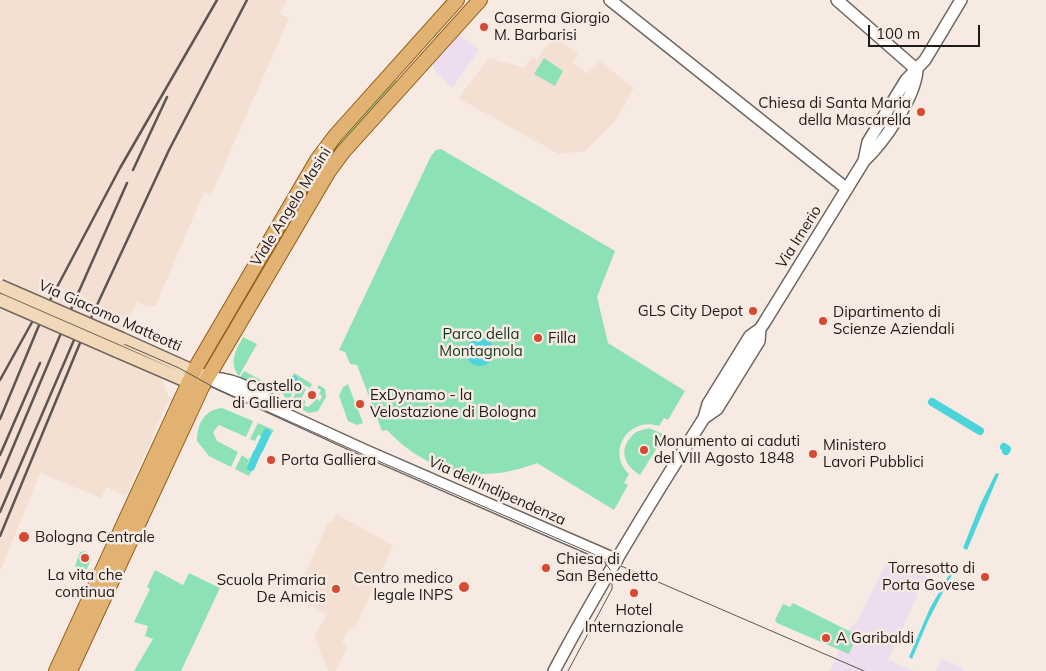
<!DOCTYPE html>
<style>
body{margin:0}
#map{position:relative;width:1046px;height:671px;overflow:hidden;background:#f7eae3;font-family:Mulish,sans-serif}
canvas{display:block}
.scale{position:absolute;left:868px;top:25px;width:112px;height:22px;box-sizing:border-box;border:2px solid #1f1b18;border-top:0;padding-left:6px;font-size:15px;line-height:18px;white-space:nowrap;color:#1f1b18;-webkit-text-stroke:4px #f7eae3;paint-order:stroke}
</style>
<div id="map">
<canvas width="1046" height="671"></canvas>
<div class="scale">100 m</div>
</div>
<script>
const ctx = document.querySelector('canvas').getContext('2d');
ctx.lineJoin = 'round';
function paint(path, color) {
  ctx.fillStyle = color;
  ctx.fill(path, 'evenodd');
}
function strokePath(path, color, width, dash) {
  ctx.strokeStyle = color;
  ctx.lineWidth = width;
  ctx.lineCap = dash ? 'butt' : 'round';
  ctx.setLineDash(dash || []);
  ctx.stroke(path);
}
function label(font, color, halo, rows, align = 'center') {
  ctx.font = font + ' Mulish,sans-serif';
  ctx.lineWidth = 5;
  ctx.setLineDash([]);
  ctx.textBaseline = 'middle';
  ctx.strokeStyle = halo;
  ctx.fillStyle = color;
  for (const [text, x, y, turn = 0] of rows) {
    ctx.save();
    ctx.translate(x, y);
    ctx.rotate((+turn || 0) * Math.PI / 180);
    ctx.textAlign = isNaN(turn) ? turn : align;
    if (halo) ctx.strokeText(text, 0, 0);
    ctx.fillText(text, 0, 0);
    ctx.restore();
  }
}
paint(new Path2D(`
 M 459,34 L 479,50 L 452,88 L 434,69 L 434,62 Z
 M 889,559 L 926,576 L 888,660 L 913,671 L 830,671 L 850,628 L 856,623 Z
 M 941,658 L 964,669 L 963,671 L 936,671 Z`), '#eeddef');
paint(new Path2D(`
 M 0,0 L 287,0 L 280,14 L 289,18 L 220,175 L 210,195 L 204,192 L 156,305 L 150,307 L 136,302 L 123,332 L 0,277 Z
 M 555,35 L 578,54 L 572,62 L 587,74 L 600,61 L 634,88 L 615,121 L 585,151 L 559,154 L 458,98 L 489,58 L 525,68 L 532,56 L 537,59 Z
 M 0,308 L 162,379 L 169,399 L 126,496 L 106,487 L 101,498 L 40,473 L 0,572 Z
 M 336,514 L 393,545 L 355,628 L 350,628 L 342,642 L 347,647 L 336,671 L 328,671 L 314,636 L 327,615 L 304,601 L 299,586 L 329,521 L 332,523 Z`), '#f3e0d3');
paint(new Path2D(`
 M 544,58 L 563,71 L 555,86 L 534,74 Z
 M 395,79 L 398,82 L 278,243 L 276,241 L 329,154 Z
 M 441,149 L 615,251 L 597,297 L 608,343 L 685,391 L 668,420 L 664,418 L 659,426 C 628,416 606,453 629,474 L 624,483 L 628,485 L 614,510 L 537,463 C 481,485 428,474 387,430 L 382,431 L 357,365 L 350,364 L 345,352 L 339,350 L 431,156 L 436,150 Z
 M 243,337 L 257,344 L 239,376 C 228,363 236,350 243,337 Z
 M 244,371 L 269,384 L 274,389 L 273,393 L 243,379 L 240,377 Z
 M 294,373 L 312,384 L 310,388 L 298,382 L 288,402 L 283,394 L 286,388 L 291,391 L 296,382 L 291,379 Z
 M 348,384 L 363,423 L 357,425 L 348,421 L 339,396 L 343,387 Z
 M 319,385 L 325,389 L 326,397 L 318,411 L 309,413 L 290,404 L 299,386 L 306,389 L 301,399 L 306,401 L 304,405 L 308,407 L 317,399 L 320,401 L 322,396 L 319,394 L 321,390 L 317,388 Z
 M 222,408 L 253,421 L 246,437 L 219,425 L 213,432 L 217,441 L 238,452 L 231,467 L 209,456 L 197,441 C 197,424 204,410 222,408 Z
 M 258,423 L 274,430 L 271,435 L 266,432 L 263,437 L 258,435 L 255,441 L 250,439 Z
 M 649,428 L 665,435 L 640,475 C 622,464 618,447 636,432 Z
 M 242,455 L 247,459 L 250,458 L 247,464 L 253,468 L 249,476 L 235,469 Z
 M 85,551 L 91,559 L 87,569 L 79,571 L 75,566 L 80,552 Z
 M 155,570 L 183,585 L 189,573 L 220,588 L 181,671 L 134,671 L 153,639 L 145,636 L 148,626 L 134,622 L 150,589 L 147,587 Z
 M 793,603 L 857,635 L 849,654 L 777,623 L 775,620 L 783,604 L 790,607 Z`), '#8de2b5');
paint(new Path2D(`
 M466 352a14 14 0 1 1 28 0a14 14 0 1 1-28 0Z
 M 996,473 L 999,474 L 967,550 L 963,548 L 980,505 Z
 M 953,568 L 955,569 L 928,621 L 912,659 L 909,657 L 930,608 Z`), '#4bd5db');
strokePath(new Path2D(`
 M 289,390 L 294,380
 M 932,402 L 980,431
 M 1004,447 L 1007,449 L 1006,451
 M 259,450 L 267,433
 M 251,467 L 257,453`), '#4bd5db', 8);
const tertiary = new Path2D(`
 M 610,0 L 847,189
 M 837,0 L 917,70
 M 864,161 L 868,142 L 906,80 L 925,60 L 961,0
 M 207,378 L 364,450 L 617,560
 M 213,378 C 236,379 264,394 282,408
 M 704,418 L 717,409 L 759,341 L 760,329
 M 554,671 C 600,584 651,501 704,418 L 708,404 L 750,336 L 760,329 L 764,323 L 864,161 C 884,142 915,98 917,70`);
const secondary = new Path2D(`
 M 122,339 L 202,375
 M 117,351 L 198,386`);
const primary = new Path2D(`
 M 56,671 L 196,367 L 317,160 L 335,136 L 457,0
 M 70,671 L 202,387 L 329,171 L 343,152 L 480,0`);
strokePath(tertiary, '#70665f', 14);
strokePath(secondary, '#70665f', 15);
strokePath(primary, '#905b14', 16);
strokePath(tertiary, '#fff', 11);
strokePath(secondary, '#f0d8b8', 12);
strokePath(primary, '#e1b271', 14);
strokePath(new Path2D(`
 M 0,290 L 179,368 L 215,388 L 362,454 L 864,671
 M 568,671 L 612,589 L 612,572 L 602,559`), '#5c5551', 1);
strokePath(new Path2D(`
 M 133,170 L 167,97
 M 91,318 L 169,150 L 247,0
 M 0,380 L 36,315
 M 0,419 L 47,306 L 120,168 L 217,0
 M 0,455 L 40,363
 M 0,478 L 72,307 L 127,183
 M 0,512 L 74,340
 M 0,536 L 80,343`), '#5c5551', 2.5);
const secondaryBridge = new Path2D(`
 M 0,286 L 122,339
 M 0,300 L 117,351`);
strokePath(secondaryBridge, '#70665f', 15, []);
strokePath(secondaryBridge, '#f0d8b8', 12);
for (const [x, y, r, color] of [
 [484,27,5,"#d64a33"],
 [921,112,5,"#d64a33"],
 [753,311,5,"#d64a33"],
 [823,321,5,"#d64a33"],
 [538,338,5,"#d64a33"],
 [312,395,5,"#d64a33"],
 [360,404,5,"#d64a33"],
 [644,450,5,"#d64a33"],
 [813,454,5,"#d64a33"],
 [271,460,5,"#d64a33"],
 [24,537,6,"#d64a33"],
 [85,558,5,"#d64a33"],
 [546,568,5,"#d64a33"],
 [985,577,5,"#d64a33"],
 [464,587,6,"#d64a33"],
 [336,589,5,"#d64a33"],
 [634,593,5,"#d64a33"],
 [826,638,5,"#d64a33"]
]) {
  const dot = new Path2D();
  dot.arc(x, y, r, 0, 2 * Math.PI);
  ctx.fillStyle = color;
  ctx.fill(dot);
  strokePath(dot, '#f7eae3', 2);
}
label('15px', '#1f1b18', '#f7eae3', [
 ["Caserma Giorgio",494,18],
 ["M. Barbarisi",494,35],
 ["Chiesa di Santa Maria",911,103,"right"],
 ["della Mascarella",911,120,"right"],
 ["GLS City Depot",743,311,"right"],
 ["Dipartimento di",833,312],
 ["Scienze Aziendali",833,329],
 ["Filla",548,338],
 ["Castello",302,386,"right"],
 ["di Galliera",302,403,"right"],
 ["ExDynamo - la",370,395],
 ["Velostazione di Bologna",370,412],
 ["Monumento ai caduti",654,441],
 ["del VIII Agosto 1848",654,458],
 ["Ministero",823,445],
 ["Lavori Pubblici",823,462],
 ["Porta Galliera",281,460],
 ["Bologna Centrale",35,537],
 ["Chiesa di",556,559],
 ["San Benedetto",556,576],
 ["Torresotto di",975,568,"right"],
 ["Porta Govese",975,585,"right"],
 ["La vita che",85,575,"center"],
 ["continua",85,592,"center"],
 ["Centro medico",453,578,"right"],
 ["legale INPS",453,595,"right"],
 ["Scuola Primaria",326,580,"right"],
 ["De Amicis",326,597,"right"],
 ["Hotel",634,610,"center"],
 ["Internazionale",634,627,"center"],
 ["A Garibaldi",836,638]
], 'left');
label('15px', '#1f1b18', '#f7eae3', [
 ["Viale Angelo Masini",291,207,-58],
 ["Via Irnerio",799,237,-58],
 ["Via Giacomo Matteotti",110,316,24],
 ["Via dell'Indipendenza",497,491,24]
]);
label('15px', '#0d3824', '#f7eae3', [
 ["Parco della",481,334],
 ["Montagnola",481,351]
]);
</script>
